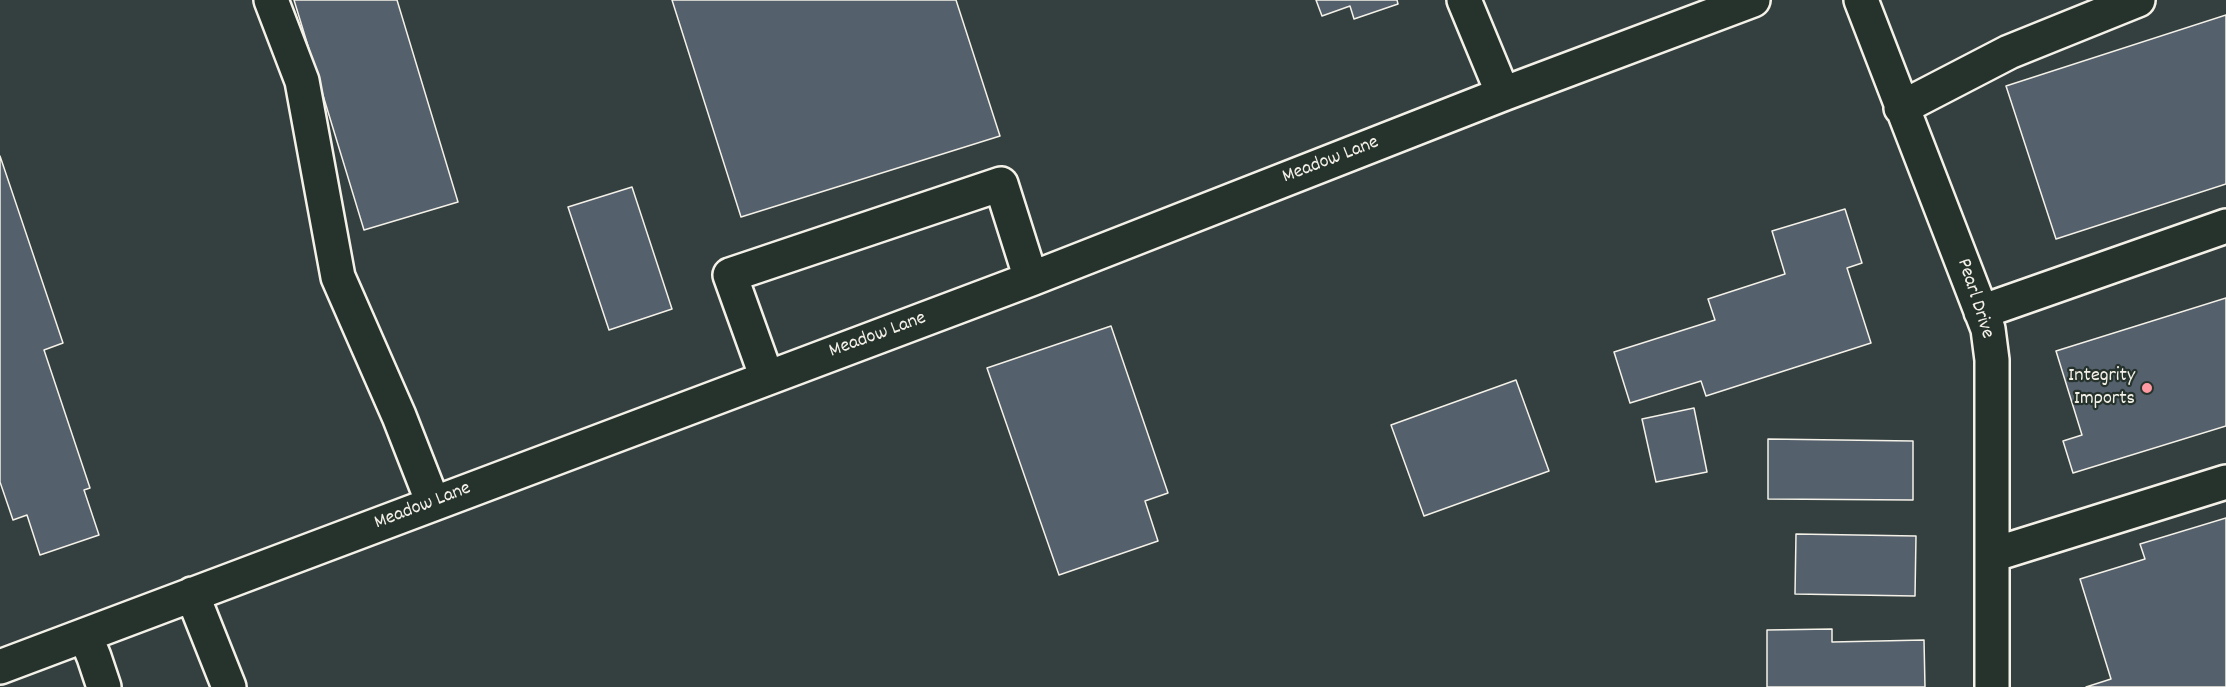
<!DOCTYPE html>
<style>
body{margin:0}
canvas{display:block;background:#344040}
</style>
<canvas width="2226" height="687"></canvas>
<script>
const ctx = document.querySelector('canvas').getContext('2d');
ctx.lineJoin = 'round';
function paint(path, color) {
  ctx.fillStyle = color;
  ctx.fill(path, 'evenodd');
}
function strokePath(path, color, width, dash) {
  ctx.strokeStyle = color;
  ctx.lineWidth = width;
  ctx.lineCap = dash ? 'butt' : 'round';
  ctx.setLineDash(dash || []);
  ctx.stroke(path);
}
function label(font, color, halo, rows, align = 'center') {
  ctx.font = font + ' Dekko,sans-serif';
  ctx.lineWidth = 4.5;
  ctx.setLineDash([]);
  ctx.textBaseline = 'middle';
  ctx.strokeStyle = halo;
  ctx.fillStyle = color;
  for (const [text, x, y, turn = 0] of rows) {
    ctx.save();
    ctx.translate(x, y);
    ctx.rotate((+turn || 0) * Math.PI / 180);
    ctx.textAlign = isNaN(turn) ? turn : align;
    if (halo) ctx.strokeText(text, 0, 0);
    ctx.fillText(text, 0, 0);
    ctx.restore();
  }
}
const building = new Path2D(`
 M 294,0 L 397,0 L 458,202 L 364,230 Z
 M 672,0 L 956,0 L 1000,136 L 741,217 Z
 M 1316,0 L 1397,0 L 1398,4 L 1354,19 L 1350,6 L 1322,16 Z
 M 2226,15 L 2226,184 L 2056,239 L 2006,86 Z
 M 0,156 L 63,343 L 44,350 L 90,488 L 84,490 L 99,535 L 40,555 L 27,515 L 13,520 L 0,482 Z
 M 632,187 L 672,309 L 609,330 L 568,207 Z
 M 1845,209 L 1862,263 L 1847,268 L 1871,343 L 1706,396 L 1701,381 L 1630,403 L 1614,352 L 1715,320 L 1708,299 L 1785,274 L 1772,231 Z
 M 2226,298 L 2226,426 L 2073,473 L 2063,441 L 2082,435 L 2056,351 Z
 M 1111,326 L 1168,493 L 1145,501 L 1158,541 L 1059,575 L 987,368 Z
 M 1516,380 L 1549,471 L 1424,516 L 1391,425 Z
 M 1694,408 L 1707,472 L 1656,482 L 1642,419 Z
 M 1768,439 L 1913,441 L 1913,500 L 1768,499 Z
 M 2226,518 L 2226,687 L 2086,687 L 2111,679 L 2080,579 L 2145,559 L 2140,544 Z
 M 1796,534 L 1916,536 L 1915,596 L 1795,594 Z
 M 1832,629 L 1832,642 L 1924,640 L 1925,687 L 1767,687 L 1767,630 Z`);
paint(building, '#55606d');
strokePath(building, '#f4f1e8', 1.5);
const minor = new Path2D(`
 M 271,0 L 302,81 L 338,277 L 399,416 L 433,503
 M 1464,0 L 1503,94
 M 1861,0 L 1988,329 L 1992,360 L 1992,687
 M 1901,108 L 2009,52 L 2138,0
 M 1981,312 L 2226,226
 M 767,378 L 730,275 L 1001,184 L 1031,279
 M 1992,555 L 2226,482
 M 192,594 L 229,687
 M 85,635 L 94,657 L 104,687
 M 0,667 L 1031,279 L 1503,94 L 1753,0`);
strokePath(minor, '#f4f1e8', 38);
strokePath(minor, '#26332d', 33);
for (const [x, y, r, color] of [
 [2147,388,6,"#ff9aa2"]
]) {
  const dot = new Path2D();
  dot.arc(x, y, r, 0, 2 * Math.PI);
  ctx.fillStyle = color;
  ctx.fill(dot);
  strokePath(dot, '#26332d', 2);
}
label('20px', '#f4f1e8', '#26332d', [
 ["Meadow Lane",1331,161,-21],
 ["Pearl Drive",1974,299,72],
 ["Meadow Lane",878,336,-20],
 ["Meadow Lane",423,507,-21]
]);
label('20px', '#f4f1e8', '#26332d', [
 ["Integrity",2135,377],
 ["Imports",2135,400]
], 'right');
</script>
